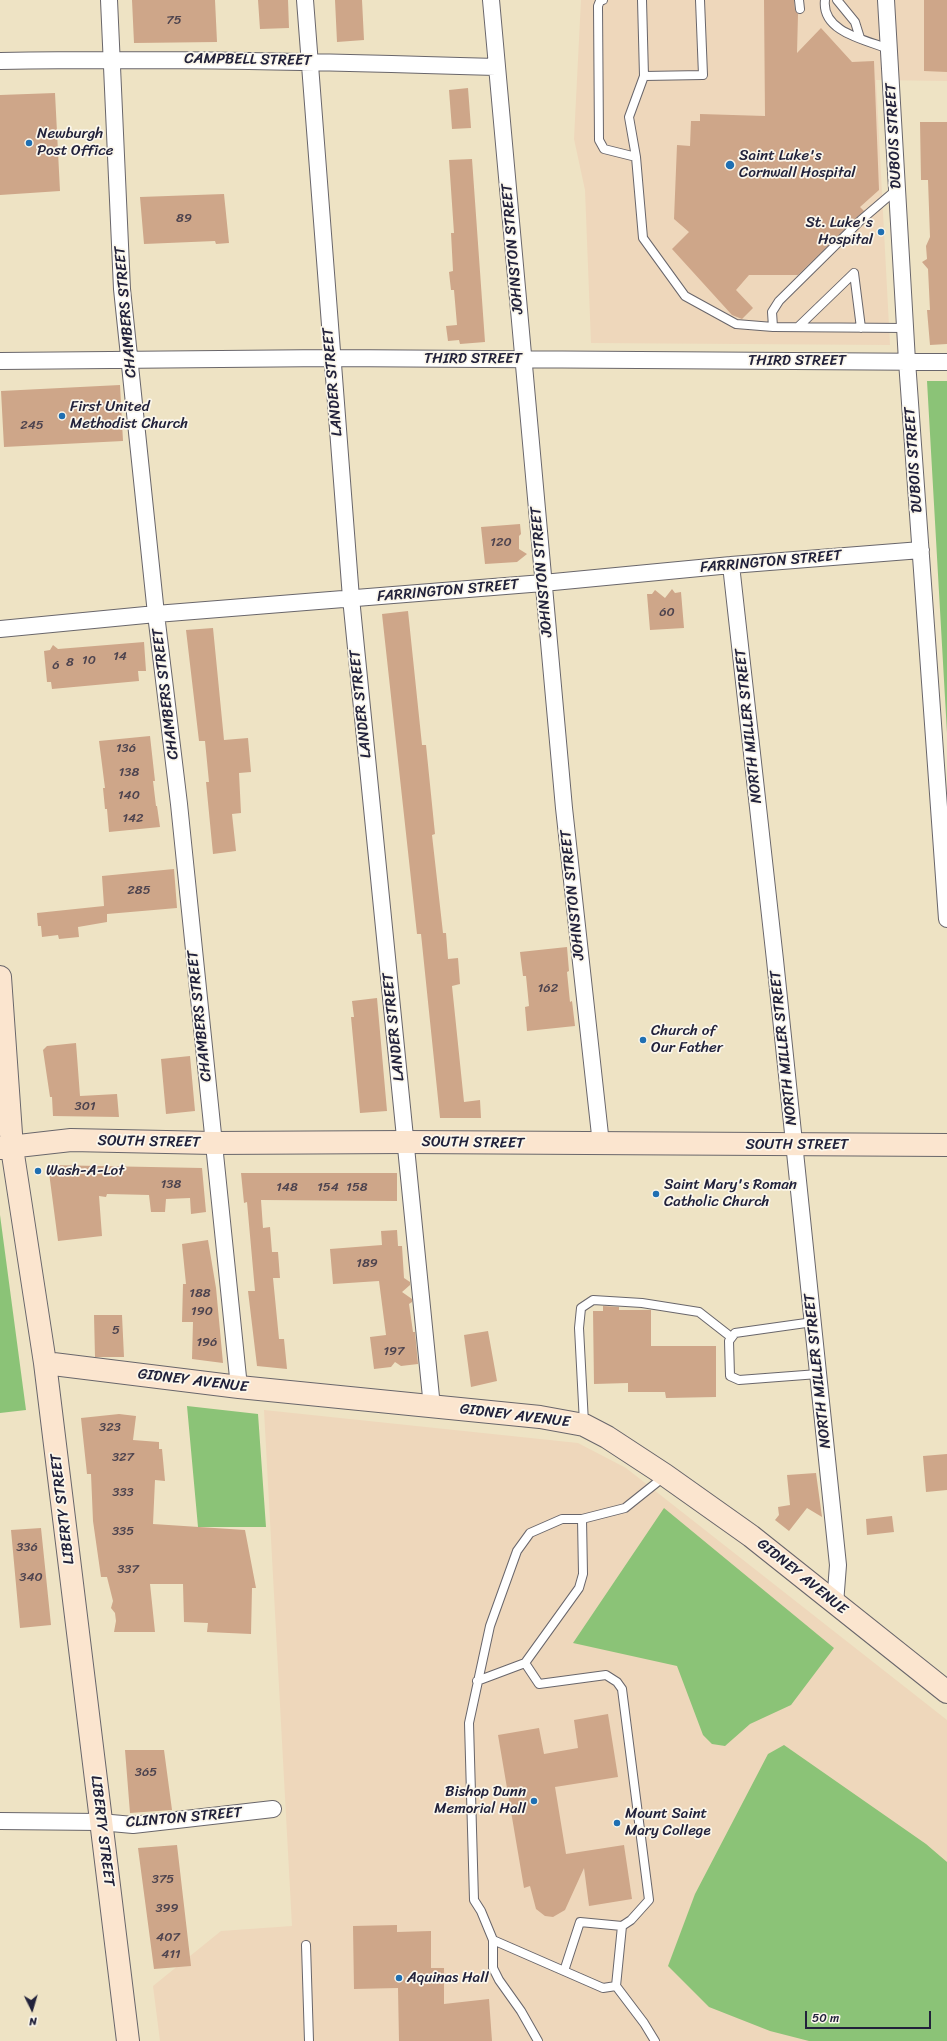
<!DOCTYPE html>
<style>
body{margin:0}
#map{position:relative;width:947px;height:2041px;overflow:hidden;background:#eee3c4;font-family:Sriracha,sans-serif}
canvas{display:block}
.north{position:absolute;left:12px;top:1989px;width:40px;height:40px;-webkit-text-stroke:3px #fbf7ec;paint-order:stroke;rotate:175deg;font-size:11px;font-weight:700;line-height:16px;text-align:center;color:#22223b}
.north::after{content:'';display:block;margin:auto;width:14px;height:18px;background:#22223b;clip-path:polygon(50% 0,100% 100%,50% 72%,0 100%)}
.scale{position:absolute;left:805px;top:2011px;width:126px;height:18px;box-sizing:border-box;border:2px solid #22223b;border-top:0;padding-left:5px;font-size:12px;line-height:14px;white-space:nowrap;color:#22223b;-webkit-text-stroke:3px #fbf7ec;paint-order:stroke}
</style>
<div id="map">
<canvas width="947" height="2041"></canvas>
<div class="north">N</div>
<div class="scale">50 m</div>
</div>
<script>
const ctx = document.querySelector('canvas').getContext('2d');
ctx.lineJoin = 'round';
function paint(path, color) {
  ctx.fillStyle = color;
  ctx.fill(path, 'evenodd');
}
function strokePath(path, color, width, dash) {
  ctx.strokeStyle = color;
  ctx.lineWidth = width;
  ctx.lineCap = dash ? 'butt' : 'round';
  ctx.setLineDash(dash || []);
  ctx.stroke(path);
}
function label(font, color, halo, rows, align = 'center') {
  ctx.font = font + ' Sriracha,sans-serif';
  ctx.lineWidth = 3.5;
  ctx.setLineDash([]);
  ctx.textBaseline = 'middle';
  ctx.strokeStyle = halo;
  ctx.fillStyle = color;
  for (const [text, x, y, turn = 0] of rows) {
    ctx.save();
    ctx.translate(x, y);
    ctx.rotate((+turn || 0) * Math.PI / 180);
    ctx.textAlign = isNaN(turn) ? turn : align;
    if (halo) ctx.strokeText(text, 0, 0);
    ctx.fillText(text, 0, 0);
    ctx.restore();
  }
}
paint(new Path2D(`
 M 581,0 L 947,0 L 947,81 L 876,80 L 890,345 L 591,343 L 585,190 L 574,139 Z
 M 264,1410 L 578,1443 L 626,1468 L 947,1720 L 947,2041 L 160,2041 L 153,1986 L 221,1931 L 292,1926 Z`), '#eed7bb');
paint(new Path2D(`
 M 927,381 L 947,381 L 947,733 Z
 M 0,1215 L 26,1410 L 0,1413 Z
 M 187,1406 L 258,1414 L 266,1527 L 198,1527 Z
 M 664,1508 L 834,1648 L 791,1705 L 750,1724 L 725,1746 L 712,1744 L 703,1735 L 677,1666 L 573,1643 Z
 M 784,1745 L 926,1844 L 947,1862 L 947,2041 L 809,2041 L 770,2031 L 709,2007 L 668,1966 L 695,1894 L 768,1754 Z`), '#8bc377');
paint(new Path2D(`
 M 132,0 L 215,0 L 217,42 L 134,43 Z
 M 258,0 L 288,0 L 289,28 L 260,29 Z
 M 335,0 L 362,0 L 364,40 L 337,42 Z
 M 764,0 L 794,0 L 795,10 L 798,14 L 797,53 L 821,28 L 852,62 L 874,61 L 879,190 L 860,207 L 864,211 L 798,275 L 749,275 L 736,290 L 753,308 L 742,319 L 732,315 L 672,249 L 689,232 L 674,219 L 677,145 L 690,146 L 691,121 L 700,121 L 700,114 L 765,116 Z
 M 924,0 L 947,0 L 947,72 L 924,71 Z
 M 468,88 L 471,128 L 452,129 L 449,90 Z
 M 55,93 L 60,191 L 0,195 L 0,95 Z
 M 920,122 L 947,122 L 947,344 L 930,345 L 927,310 L 930,310 L 928,269 L 922,262 L 927,259 L 926,246 L 930,237 L 928,180 L 921,180 Z
 M 472,159 L 485,342 L 460,344 L 459,340 L 448,341 L 446,326 L 457,325 L 454,290 L 451,290 L 449,272 L 453,271 L 451,233 L 454,233 L 449,160 Z
 M 224,194 L 229,243 L 216,244 L 215,241 L 144,244 L 140,197 Z
 M 120,385 L 123,441 L 4,447 L 1,391 Z
 M 520,524 L 521,534 L 519,536 L 519,549 L 527,554 L 517,562 L 485,564 L 481,527 Z
 M 672,589 L 675,593 L 681,592 L 684,628 L 650,630 L 647,594 L 652,594 L 655,590 L 665,598 Z
 M 408,611 L 422,745 L 426,745 L 427,755 L 435,834 L 432,835 L 443,933 L 446,933 L 448,959 L 458,958 L 460,984 L 452,986 L 464,1102 L 480,1100 L 481,1118 L 440,1118 L 421,934 L 417,934 L 382,614 Z
 M 213,628 L 224,740 L 248,738 L 251,772 L 239,773 L 241,813 L 232,814 L 236,851 L 213,854 L 206,782 L 209,782 L 205,741 L 199,741 L 186,630 Z
 M 144,642 L 146,671 L 138,671 L 139,681 L 52,689 L 51,682 L 47,682 L 44,651 L 50,650 L 53,645 L 58,649 Z
 M 150,736 L 155,781 L 153,781 L 156,806 L 157,806 L 160,827 L 109,832 L 107,809 L 105,809 L 103,788 L 105,788 L 99,741 Z
 M 174,869 L 177,908 L 107,914 L 107,922 L 78,927 L 79,937 L 59,939 L 58,935 L 42,937 L 41,926 L 38,926 L 37,913 L 104,906 L 102,876 Z
 M 567,947 L 569,971 L 567,972 L 570,1002 L 572,1001 L 575,1026 L 527,1031 L 525,1007 L 529,1006 L 526,976 L 523,976 L 520,952 Z
 M 377,998 L 387,1111 L 360,1113 L 351,1017 L 354,1017 L 352,1001 Z
 M 76,1043 L 80,1096 L 117,1094 L 119,1117 L 53,1116 L 52,1097 L 50,1097 L 43,1050 L 47,1046 Z
 M 190,1056 L 195,1111 L 166,1114 L 161,1059 Z
 M 48,1165 L 202,1168 L 206,1212 L 191,1214 L 190,1198 L 166,1199 L 165,1212 L 151,1212 L 149,1195 L 107,1194 L 106,1197 L 99,1196 L 102,1236 L 58,1241 Z
 M 241,1173 L 397,1173 L 397,1201 L 261,1200 L 263,1228 L 270,1227 L 272,1252 L 278,1252 L 280,1278 L 273,1278 L 279,1339 L 284,1339 L 287,1369 L 257,1366 L 248,1291 L 255,1291 L 247,1202 L 244,1203 Z
 M 397,1230 L 398,1246 L 402,1246 L 404,1278 L 410,1282 L 410,1285 L 402,1292 L 412,1299 L 412,1302 L 409,1304 L 413,1332 L 415,1332 L 418,1364 L 401,1366 L 395,1362 L 391,1367 L 374,1369 L 370,1337 L 386,1335 L 379,1281 L 333,1284 L 330,1249 L 382,1245 L 381,1231 Z
 M 208,1240 L 216,1288 L 223,1363 L 192,1359 L 193,1322 L 182,1322 L 183,1284 L 186,1284 L 182,1244 Z
 M 603,1306 L 619,1307 L 619,1310 L 651,1310 L 651,1346 L 716,1346 L 716,1397 L 666,1398 L 665,1392 L 628,1392 L 628,1383 L 594,1384 L 593,1311 L 603,1311 Z
 M 94,1315 L 122,1315 L 124,1357 L 95,1357 Z
 M 488,1331 L 497,1381 L 471,1387 L 464,1335 Z
 M 119,1414 L 136,1416 L 133,1440 L 159,1442 L 159,1449 L 162,1449 L 165,1481 L 155,1480 L 153,1524 L 245,1530 L 256,1588 L 252,1588 L 251,1634 L 207,1632 L 208,1623 L 184,1622 L 183,1584 L 150,1584 L 155,1632 L 114,1632 L 116,1621 L 115,1613 L 111,1608 L 113,1601 L 107,1577 L 101,1577 L 93,1521 L 91,1474 L 87,1474 L 81,1418 Z
 M 947,1454 L 947,1490 L 926,1492 L 923,1456 Z
 M 816,1473 L 822,1517 L 807,1508 L 789,1531 L 775,1520 L 779,1515 L 778,1507 L 790,1505 L 787,1475 Z
 M 892,1516 L 894,1532 L 867,1535 L 866,1519 Z
 M 41,1528 L 51,1625 L 20,1628 L 11,1530 Z
 M 608,1714 L 618,1777 L 555,1787 L 566,1854 L 624,1845 L 632,1899 L 589,1906 L 584,1868 L 565,1910 L 553,1917 L 545,1916 L 536,1909 L 530,1886 L 524,1888 L 498,1735 L 539,1728 L 544,1754 L 578,1748 L 574,1720 Z
 M 125,1750 L 164,1750 L 172,1810 L 130,1813 Z
 M 177,1845 L 191,1966 L 154,1969 L 138,1848 Z
 M 397,1925 L 397,1932 L 431,1931 L 431,1968 L 444,1968 L 444,2004 L 489,1999 L 492,2041 L 399,2041 L 398,1988 L 354,1989 L 353,1926 Z`), '#cea689');
const lane = new Path2D(`
 M 603,0 L 600,1 L 598,6 L 599,140 L 604,149 L 636,157 L 643,238 L 685,296 L 736,324 L 773,327 L 905,328
 M 642,0 L 644,76 L 703,75 L 700,0
 M 799,0 L 800,9
 M 825,0 C 821,32 866,40 889,49
 M 837,0 L 855,22 L 860,38
 M 636,157 L 629,117 L 644,76
 M 773,327 L 772,312 L 779,301 L 861,220 L 896,190
 M 798,327 L 854,273 L 861,328
 M 813,1322 L 735,1333 L 729,1341 L 730,1376 L 739,1380 L 818,1374
 M 584,1423 L 579,1328 L 581,1308 L 593,1300 L 642,1303 L 699,1312 L 731,1337
 M 525,1663 L 539,1684 L 606,1675 L 617,1682 L 622,1689 L 649,1900 L 631,1920 L 622,1926 L 580,1922 L 564,1971
 M 477,1681 L 525,1663 L 579,1588 L 583,1574 L 582,1519
 M 493,1940 L 603,1988 L 616,1986 L 644,2023 L 655,2041
 M 306,1945 L 309,2041
 M 616,1986 L 622,1926
 M 538,2041 L 521,2011 L 499,1980 L 493,1968 L 493,1940 L 481,1911 L 474,1900 L 469,1723 L 490,1626 L 517,1551 L 530,1533 L 562,1519 L 582,1519 L 625,1508 L 665,1476`);
const street = new Path2D(`
 M 109,0 L 122,289 L 156,614 L 179,804 L 239,1387
 M 305,0 L 351,598 L 432,1407
 M 491,0 L 564,808 L 601,1144
 M 886,0 L 907,361 L 947,919
 M 0,61 C 166,58 331,62 496,67
 M 0,361 L 331,358 L 947,362
 M 731,565 L 775,960 L 838,1565 L 835,1604
 M 0,629 L 156,614 L 543,583 L 731,565 L 921,550
 M 0,1821 L 100,1822 L 133,1825 L 273,1809`);
const secondary = new Path2D(`
 M 0,977 L 12,1148 L 45,1363 L 128,2041
 M 0,1148 L 71,1140 L 213,1143 L 406,1142 L 947,1145
 M 45,1363 L 239,1387 L 540,1417 L 584,1425 L 607,1437 L 665,1475 L 751,1536 L 947,1692`);
strokePath(lane, '#69666b', 10);
strokePath(street, '#69666b', 18);
strokePath(secondary, '#69666b', 24);
strokePath(lane, '#fff', 8);
strokePath(street, '#fff', 16);
strokePath(secondary, '#fbe5cf', 22);
for (const [x, y, r, color] of [
 [29,143,4,"#1f6fb2"],
 [730,165,5,"#1f6fb2"],
 [881,232,4,"#1f6fb2"],
 [62,416,4,"#1f6fb2"],
 [643,1040,4,"#1f6fb2"],
 [38,1171,4,"#1f6fb2"],
 [656,1194,4,"#1f6fb2"],
 [534,1801,4,"#1f6fb2"],
 [617,1823,4,"#1f6fb2"],
 [399,1978,4,"#1f6fb2"]
]) {
  const dot = new Path2D();
  dot.arc(x, y, r, 0, 2 * Math.PI);
  ctx.fillStyle = color;
  ctx.fill(dot);
  strokePath(dot, '#fbf7ec', 1.5);
}
label('13px', '#4d434e', null, [
 ["75",174,21],
 ["89",184,219],
 ["245",32,426],
 ["120",501,543],
 ["60",667,613],
 ["14",120,657],
 ["10",89,661],
 ["8",70,663],
 ["6",56,666],
 ["136",126,749],
 ["138",129,773],
 ["140",129,796],
 ["142",133,819],
 ["285",139,891],
 ["162",548,989],
 ["301",85,1107],
 ["138",171,1185],
 ["148",287,1188],
 ["154",328,1188],
 ["158",357,1188],
 ["189",367,1264],
 ["188",200,1294],
 ["190",202,1312],
 ["5",116,1331],
 ["196",207,1343],
 ["197",394,1352],
 ["323",110,1428],
 ["327",123,1458],
 ["333",123,1493],
 ["335",123,1532],
 ["336",27,1548],
 ["337",128,1570],
 ["340",31,1578],
 ["365",146,1773],
 ["375",163,1880],
 ["399",167,1909],
 ["407",168,1938],
 ["411",171,1955]
]);
label('15px', '#22223b', '#fbf7ec', [
 ["CAMPBELL STREET",248,60,1],
 ["DUBOIS STREET",894,136,-93],
 ["JOHNSTON STREET",513,249,-95],
 ["CHAMBERS STREET",126,312,-95],
 ["THIRD STREET",473,359],
 ["THIRD STREET",797,361],
 ["LANDER STREET",333,382,-95],
 ["DUBOIS STREET",914,460,-94],
 ["FARRINGTON STREET",771,562,-5],
 ["JOHNSTON STREET",542,572,-95],
 ["FARRINGTON STREET",448,591,-5],
 ["CHAMBERS STREET",166,694,-97],
 ["LANDER STREET",361,704,-96],
 ["NORTH MILLER STREET",749,726,-96],
 ["JOHNSTON STREET",573,895,-96],
 ["CHAMBERS STREET",200,1016,-96],
 ["LANDER STREET",394,1027,-96],
 ["NORTH MILLER STREET",784,1048,-96],
 ["SOUTH STREET",149,1142,1],
 ["SOUTH STREET",473,1143,1],
 ["SOUTH STREET",797,1145],
 ["NORTH MILLER STREET",818,1371,-96],
 ["GIDNEY AVENUE",193,1381,7],
 ["GIDNEY AVENUE",515,1416,7],
 ["LIBERTY STREET",63,1509,-97],
 ["GIDNEY AVENUE",802,1577,39],
 ["CLINTON STREET",184,1818,-5],
 ["LIBERTY STREET",102,1831,83]
]);
label('15px', '#22223b', '#fbf7ec', [
 ["Newburgh",37,134],
 ["Post Office",37,151],
 ["Saint Luke's",739,156],
 ["Cornwall Hospital",739,173],
 ["St. Luke's",873,223,"right"],
 ["Hospital",873,240,"right"],
 ["First United",70,407],
 ["Methodist Church",70,424],
 ["Church of",651,1031],
 ["Our Father",651,1048],
 ["Wash-A-Lot",46,1171],
 ["Saint Mary's Roman",664,1185],
 ["Catholic Church",664,1202],
 ["Bishop Dunn",526,1792,"right"],
 ["Memorial Hall",526,1809,"right"],
 ["Mount Saint",625,1814],
 ["Mary College",625,1831],
 ["Aquinas Hall",407,1978]
], 'left');
</script>
